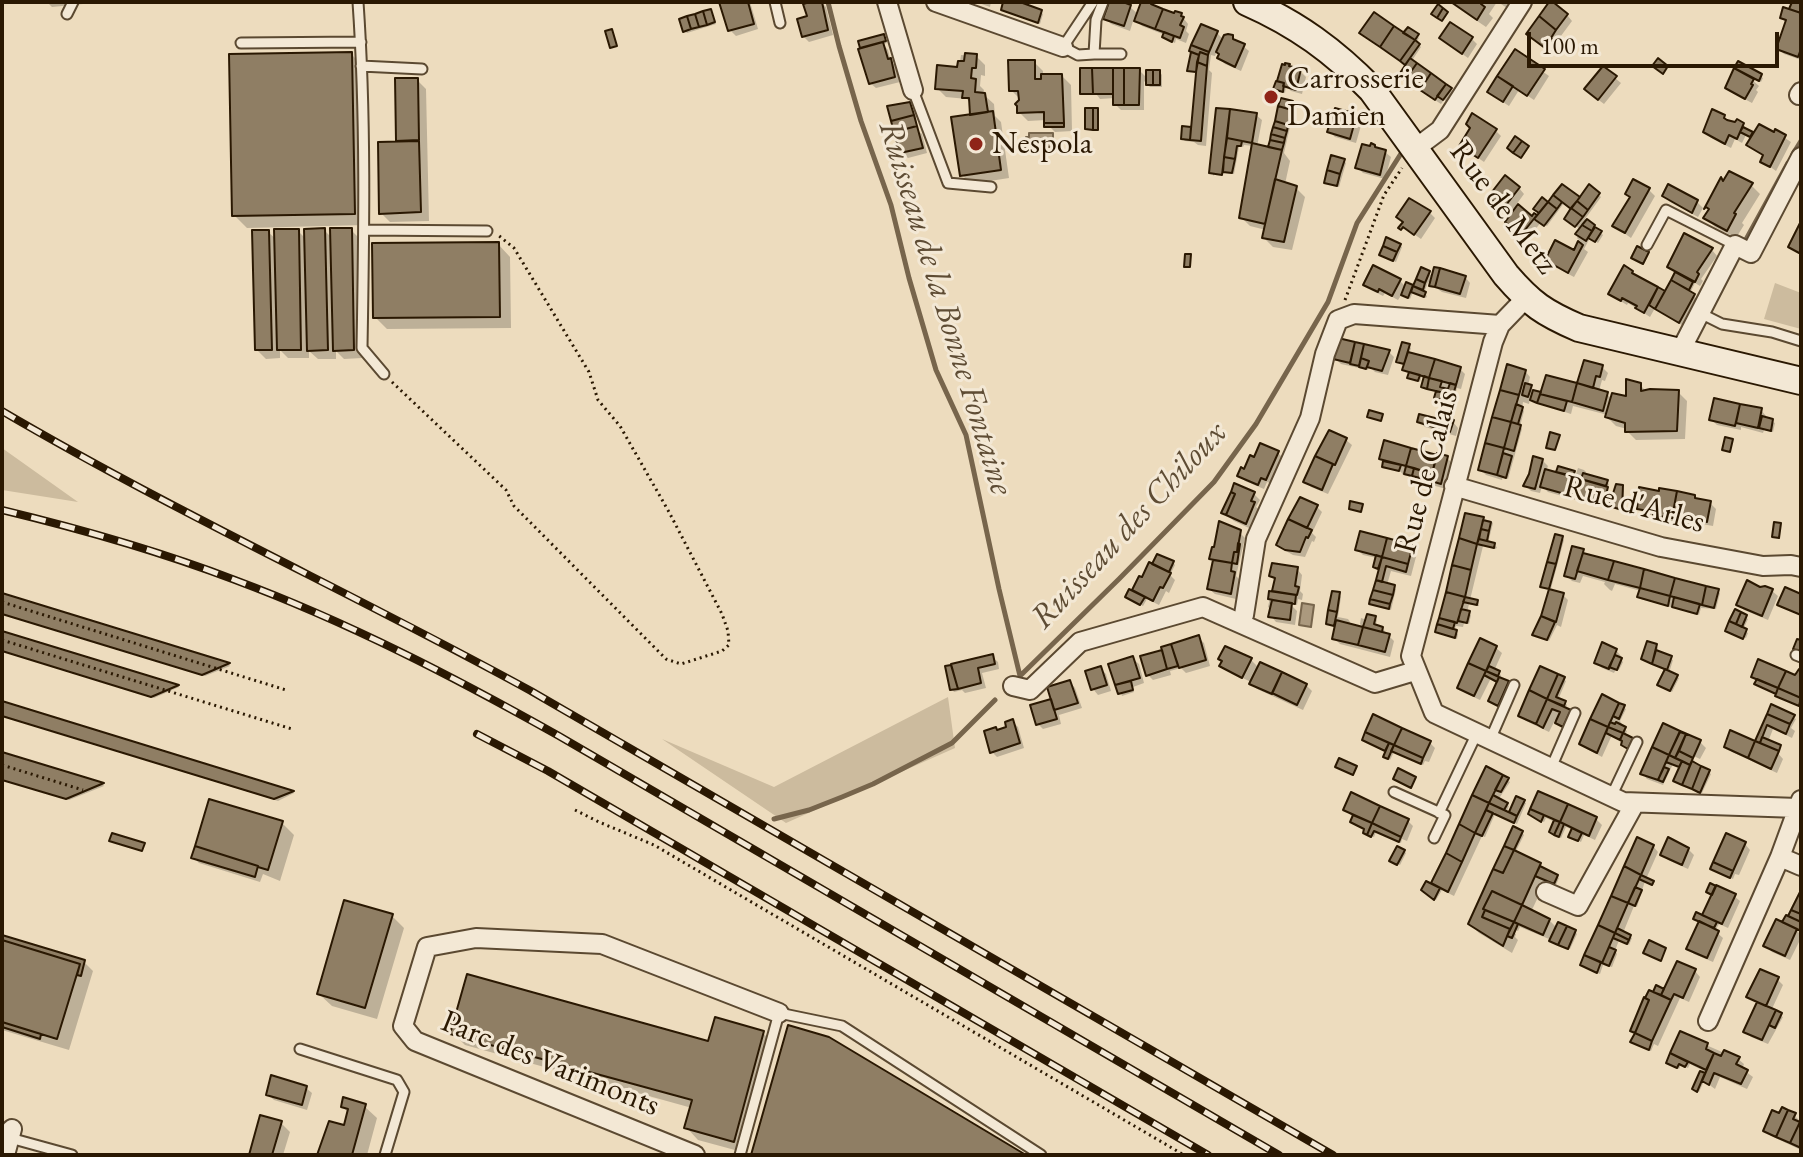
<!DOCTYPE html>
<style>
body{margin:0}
#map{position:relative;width:1803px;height:1157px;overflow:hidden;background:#eddcbe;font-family:"EB Garamond",serif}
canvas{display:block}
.frame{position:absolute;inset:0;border:4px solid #2a1802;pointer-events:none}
.scale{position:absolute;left:1527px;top:32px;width:252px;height:36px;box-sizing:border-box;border:4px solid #2a1802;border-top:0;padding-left:10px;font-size:24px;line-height:28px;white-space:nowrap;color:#2a1802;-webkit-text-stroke:6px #f3e8d5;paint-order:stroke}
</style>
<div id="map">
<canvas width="1803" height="1157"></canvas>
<div class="frame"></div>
<div class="scale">100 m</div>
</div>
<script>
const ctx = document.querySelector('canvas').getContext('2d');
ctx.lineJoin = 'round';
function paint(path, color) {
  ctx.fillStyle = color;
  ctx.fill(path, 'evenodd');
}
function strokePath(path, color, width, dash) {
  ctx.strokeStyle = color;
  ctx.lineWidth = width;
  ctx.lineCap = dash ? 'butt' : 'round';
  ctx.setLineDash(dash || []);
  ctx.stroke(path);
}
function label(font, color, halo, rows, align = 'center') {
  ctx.font = font + ' "EB Garamond",serif';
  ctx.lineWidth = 6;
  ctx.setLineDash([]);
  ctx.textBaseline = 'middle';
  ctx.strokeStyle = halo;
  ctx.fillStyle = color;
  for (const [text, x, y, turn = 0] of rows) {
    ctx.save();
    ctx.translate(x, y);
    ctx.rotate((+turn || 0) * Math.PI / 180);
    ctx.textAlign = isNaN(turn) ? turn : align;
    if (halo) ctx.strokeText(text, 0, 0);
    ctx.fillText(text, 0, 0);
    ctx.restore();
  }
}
paint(new Path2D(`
 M 1775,283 L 1801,293 L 1801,329 L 1764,319 Z
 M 2,448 L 78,502 L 2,490 Z
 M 948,697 L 955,748 L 786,823 L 662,739 L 774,787 Z`), '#ccbb9e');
const water = new Path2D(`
 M 1029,133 L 1053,133 L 1053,147 L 1023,147 L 1022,141 L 1026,141 L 1026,137 L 1029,137 Z
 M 1302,603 L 1314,605 L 1311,627 L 1299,625 Z`);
paint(water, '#ab997e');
strokePath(water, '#77654c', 2);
paint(new Path2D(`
 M 47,2 L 83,2 L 83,4 L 52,7 Z
 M 721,2 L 750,2 L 758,29 L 736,36 L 730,30 Z
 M 817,2 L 821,2 L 826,7 L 833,35 L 809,42 L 803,36 L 809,18 Z
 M 976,2 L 991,2 L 990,7 Z
 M 1005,2 L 1014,2 L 1041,12 L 1043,14 L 1040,24 L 1005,12 L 1003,10 Z
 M 1111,2 L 1121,2 L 1130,7 L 1139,15 L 1146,2 L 1150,3 L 1156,8 L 1181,15 L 1188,24 L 1186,31 L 1189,34 L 1186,43 L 1176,39 L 1175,43 L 1166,39 L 1165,35 L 1142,26 L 1134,18 L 1130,31 L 1111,24 L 1106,18 Z
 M 1449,2 L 1497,2 L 1489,14 L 1493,18 L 1486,27 Z
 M 1498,2 L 1511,2 L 1507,8 Z
 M 1798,2 L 1801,2 L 1801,60 L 1784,54 L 1778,48 L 1787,23 L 1782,18 L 1791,12 Z
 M 710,11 L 716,24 L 687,33 L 685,31 Z
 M 1567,15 L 1572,21 L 1555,44 L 1560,49 L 1555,55 L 1534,39 Z
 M 1217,33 L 1224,40 L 1232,37 L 1249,51 L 1241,71 L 1225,64 L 1219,58 L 1221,55 L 1217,51 L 1215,56 L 1211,55 L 1209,70 L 1212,73 L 1206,146 L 1198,145 L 1194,142 L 1185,141 L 1183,139 L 1190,128 L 1193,131 L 1198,74 L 1190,71 L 1193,52 Z
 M 1361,33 L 1417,36 L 1419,38 L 1416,43 L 1421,47 L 1411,62 L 1452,91 L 1446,101 L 1444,100 L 1441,104 L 1413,86 L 1410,82 L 1407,66 Z
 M 883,36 L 887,43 L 883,44 L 888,50 L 891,62 L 896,66 L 900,82 L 876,88 L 870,83 L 861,43 Z
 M 1472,39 L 1477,44 L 1468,58 L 1448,44 Z
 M 1515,52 L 1549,76 L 1534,100 L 1519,90 L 1509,106 L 1495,97 Z
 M 351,54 L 363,66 L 366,225 L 247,228 L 234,215 Z
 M 961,55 L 976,56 L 985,65 L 985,76 L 981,75 L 980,86 L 984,90 L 983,94 L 994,104 L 995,116 L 1001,122 L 1009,178 L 971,184 L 962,175 L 972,116 L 971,104 L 967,99 L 946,97 L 937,88 L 959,69 Z
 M 1034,62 L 1043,71 L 1043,76 L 1062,76 L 1071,85 L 1072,131 L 1055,132 L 1046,123 L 1046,120 L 1028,121 L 1019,112 L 1021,100 L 1011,90 Z
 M 1739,64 L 1763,78 L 1761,82 L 1749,77 L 1759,86 L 1756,90 L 1758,92 L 1752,103 L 1733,93 L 1728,87 Z
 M 1603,68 L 1621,83 L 1604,104 L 1592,95 Z
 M 1139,70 L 1148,79 L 1160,72 L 1162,75 L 1162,87 L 1150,87 L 1144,81 L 1144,110 L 1121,110 L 1115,104 L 1115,98 L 1100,99 L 1097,95 L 1085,95 L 1082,93 Z
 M 1300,71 L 1306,77 L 1302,94 L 1291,91 L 1286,86 L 1285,93 L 1275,89 L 1283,85 L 1279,81 Z
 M 397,80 L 417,80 L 426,89 L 429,221 L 390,222 L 381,213 L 399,143 Z
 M 1292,103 L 1295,105 L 1284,153 L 1290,161 L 1285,184 L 1296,188 L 1305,197 L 1292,250 L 1273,247 L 1264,238 L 1266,230 L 1250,226 L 1241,217 L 1253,146 L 1244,145 L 1243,147 L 1239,147 L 1234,174 L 1214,172 L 1214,176 L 1211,172 L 1218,110 L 1256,115 L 1262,120 L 1257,147 L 1270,149 Z
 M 909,104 L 915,109 L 918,131 L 922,134 L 927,153 L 908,158 L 902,152 Z
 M 1356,116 L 1362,122 L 1356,143 L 1335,137 L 1330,132 Z
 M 1724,117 L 1729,122 L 1736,125 L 1737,122 L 1743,125 L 1754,136 L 1775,134 L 1776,132 L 1791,142 L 1776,171 L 1762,161 L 1765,156 L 1754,150 L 1748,145 L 1752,138 L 1746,135 L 1742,143 L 1735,139 L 1731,148 L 1711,138 L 1706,132 Z
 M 1496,131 L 1501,136 L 1484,162 L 1461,146 Z
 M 1377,150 L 1385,152 L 1391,157 L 1385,179 L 1363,173 L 1358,168 Z
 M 1344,161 L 1346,163 L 1339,187 L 1328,184 L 1326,182 Z
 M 1634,182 L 1649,190 L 1655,196 L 1631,238 L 1614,226 L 1632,198 Z
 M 1751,185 L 1760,194 L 1742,223 L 1744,225 L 1736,238 L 1715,227 L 1706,218 Z
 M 1562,187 L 1580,199 L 1589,187 L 1601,197 L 1585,219 L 1603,235 L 1598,243 L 1590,238 L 1584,249 L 1588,252 L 1574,277 L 1553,266 L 1547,260 L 1574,253 L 1581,242 L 1577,238 L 1581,230 L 1566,218 L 1573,209 L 1564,203 L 1547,226 L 1541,222 L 1528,239 L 1513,228 L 1512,215 L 1496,203 L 1519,188 L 1524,194 L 1516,205 L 1535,221 Z
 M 1664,196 L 1697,202 L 1703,208 L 1698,217 L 1670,202 Z
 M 1430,213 L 1435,218 L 1421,239 L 1408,230 Z
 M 324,230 L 332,238 L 351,230 L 360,239 L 362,358 L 344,359 L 336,351 L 336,359 L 318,359 L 309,351 L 309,358 L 288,358 L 280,350 L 280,358 L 266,359 L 257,350 L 268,232 L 277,240 L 298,231 L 306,239 Z
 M 498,244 L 510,257 L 511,328 L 387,329 L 375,317 Z
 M 1400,245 L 1402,247 L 1396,262 L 1383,257 Z
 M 1712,250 L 1717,256 L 1701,279 L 1703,281 L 1700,286 L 1695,283 L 1690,293 L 1699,301 L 1685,327 L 1655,308 L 1650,317 L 1628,303 L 1627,305 L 1617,299 L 1611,293 L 1632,272 L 1637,279 L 1666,294 L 1677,273 L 1669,266 Z
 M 1422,269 L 1434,277 L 1465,277 L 1470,283 L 1466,298 L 1442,292 L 1428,282 L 1424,293 L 1427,296 L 1426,298 L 1413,292 L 1410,299 L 1402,294 L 1398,300 L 1385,293 L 1383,296 L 1371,290 L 1365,284 L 1400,281 L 1406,287 L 1407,284 L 1415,287 Z
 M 1339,340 L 1389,352 L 1394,357 L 1388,375 L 1375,372 L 1369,366 L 1368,370 L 1341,364 L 1335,358 Z
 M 1409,346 L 1411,348 L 1409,354 L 1460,369 L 1465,374 L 1461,389 L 1457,388 L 1453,403 L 1439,400 L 1437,398 L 1438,392 L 1423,386 L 1427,373 L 1423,372 L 1420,382 L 1409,377 L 1410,375 L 1405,370 L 1406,365 L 1398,362 Z
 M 1602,367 L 1608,373 L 1605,381 L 1602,380 L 1599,391 L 1607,394 L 1612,399 L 1628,399 L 1640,385 L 1647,392 L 1678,392 L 1687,401 L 1685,439 L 1636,440 L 1627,431 L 1627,429 L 1616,426 L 1607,417 L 1608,415 L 1573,406 L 1571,414 L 1534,402 L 1530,399 L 1529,404 L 1523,402 L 1522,408 L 1524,411 L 1520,426 L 1522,429 L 1508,479 L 1503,477 L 1502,480 L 1486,475 L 1481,470 L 1525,371 L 1530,377 L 1528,386 L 1533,389 L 1532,391 L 1542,395 L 1547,377 L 1579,386 Z
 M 1715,400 L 1761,410 L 1766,416 L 1766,419 L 1775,423 L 1773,432 L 1764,430 L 1763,433 L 1741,427 L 1741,430 L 1717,425 L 1711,419 Z
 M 1420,422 L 1453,422 L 1458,428 L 1456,436 L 1425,427 Z
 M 1346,440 L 1352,445 L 1328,494 L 1311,487 L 1306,481 Z
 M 1277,452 L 1283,458 L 1272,484 L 1267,482 L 1264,489 L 1245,481 L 1239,475 Z
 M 1447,458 L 1453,464 L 1446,489 L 1432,485 L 1425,478 L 1425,480 L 1403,475 L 1401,472 L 1386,468 L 1384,466 L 1385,463 L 1381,459 Z
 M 1542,460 L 1548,466 L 1546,471 L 1557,474 L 1559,469 L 1576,474 L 1578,468 L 1584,470 L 1586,472 L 1585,476 L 1607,482 L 1609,484 L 1607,489 L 1614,496 L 1622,487 L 1624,489 L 1623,510 L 1614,508 L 1610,504 L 1608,509 L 1548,492 L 1542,486 L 1540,493 L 1531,491 L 1525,485 Z
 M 1254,494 L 1260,500 L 1256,507 L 1260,510 L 1251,529 L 1234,521 L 1224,513 Z
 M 1694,497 L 1698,501 L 1710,503 L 1716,509 L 1713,526 L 1696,523 L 1695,526 L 1661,520 L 1658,516 L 1644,514 L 1639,508 Z
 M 1317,507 L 1322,512 L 1312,533 L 1316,537 L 1314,542 L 1312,541 L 1305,557 L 1293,555 L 1284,550 L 1278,545 Z
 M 1467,515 L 1491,521 L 1493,523 L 1488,543 L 1497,547 L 1496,549 L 1483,546 L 1470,600 L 1479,605 L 1479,606 L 1469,604 L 1467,613 L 1471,615 L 1469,624 L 1464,623 L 1463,627 L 1456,626 L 1454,631 L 1458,634 L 1457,639 L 1438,632 Z
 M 1239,532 L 1245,538 L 1236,576 L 1240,580 L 1236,599 L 1215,594 L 1209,589 L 1214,561 L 1212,558 Z
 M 1562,538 L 1564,540 L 1550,592 L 1563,595 L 1568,600 L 1561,627 L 1557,625 L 1549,641 L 1537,636 L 1550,590 L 1542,586 Z
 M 1412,547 L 1417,553 L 1411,576 L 1391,571 L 1387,585 L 1396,589 L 1391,610 L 1374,606 L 1371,604 L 1380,570 L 1375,567 L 1377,558 L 1363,555 L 1357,549 Z
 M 1582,551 L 1588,556 L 1717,591 L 1720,593 L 1716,609 L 1701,608 L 1699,615 L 1641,599 L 1639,597 L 1641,591 L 1615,584 L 1612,591 L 1610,590 L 1604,584 L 1605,582 L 1583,576 L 1580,583 L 1572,581 L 1566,575 Z
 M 1173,563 L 1175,565 L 1170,575 L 1175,580 L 1169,593 L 1166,591 L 1159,605 L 1147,599 L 1143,606 L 1130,599 L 1140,579 Z
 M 1297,569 L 1302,575 L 1300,591 L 1303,594 L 1302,600 L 1298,599 L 1297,605 L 1290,604 L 1297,611 L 1295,625 L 1276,622 L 1271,616 L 1272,610 L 1268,607 L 1271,593 L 1274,593 L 1276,581 L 1272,576 Z
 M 1760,589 L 1772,591 L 1778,596 L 1768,620 L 1744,610 L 1738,605 Z
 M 1339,594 L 1341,597 L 1338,617 L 1348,619 L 1350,622 L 1350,625 L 1364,629 L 1360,624 L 1361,618 L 1367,620 L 1375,618 L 1377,620 L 1375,627 L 1382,629 L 1385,631 L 1383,634 L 1389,636 L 1394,641 L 1390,657 L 1340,644 L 1334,638 L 1337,627 L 1328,624 Z
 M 2,596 L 229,665 L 230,666 L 205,676 L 2,614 Z
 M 1736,612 L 1748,619 L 1743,630 L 1748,633 L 1746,638 L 1728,630 Z
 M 2,633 L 178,686 L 179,687 L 154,698 L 2,651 Z
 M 1198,637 L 1204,643 L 1210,666 L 1186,673 L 1181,668 L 1170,671 L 1171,675 L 1153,680 L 1148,675 L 1165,651 L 1163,648 Z
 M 1481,641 L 1496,648 L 1502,653 L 1494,671 L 1501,675 L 1500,679 L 1510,685 L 1500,706 L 1493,703 L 1499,682 L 1491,678 L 1480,700 L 1465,693 L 1459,688 Z
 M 1656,645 L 1658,648 L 1657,653 L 1673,660 L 1669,673 L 1679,678 L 1672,692 L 1660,685 L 1668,670 L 1646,661 Z
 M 1616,650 L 1621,656 L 1620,659 L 1623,662 L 1619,670 L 1616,669 L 1614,673 L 1602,668 L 1596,662 Z
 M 992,657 L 998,662 L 999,669 L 982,673 L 986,688 L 965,693 L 962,690 L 954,692 L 952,689 L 947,668 Z
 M 1133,659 L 1139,664 L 1144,683 L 1133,687 L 1134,692 L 1122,696 L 1111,665 Z
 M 1251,660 L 1259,668 L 1306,685 L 1312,691 L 1303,710 L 1257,689 L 1249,681 L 1228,671 L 1222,666 Z
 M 1100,668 L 1106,674 L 1111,691 L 1098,695 L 1093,689 Z
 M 1563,679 L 1566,681 L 1558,700 L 1565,703 L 1567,705 L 1565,709 L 1575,717 L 1569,731 L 1563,728 L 1555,720 L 1549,732 L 1526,721 L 1520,716 Z
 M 1070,682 L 1075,688 L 1082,708 L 1059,715 L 1061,724 L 1043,729 L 1038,724 Z
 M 1603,697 L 1626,709 L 1620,721 L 1622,724 L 1621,727 L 1627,731 L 1624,737 L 1634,742 L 1630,749 L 1625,747 L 1624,741 L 1612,735 L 1602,757 L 1587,749 L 1582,744 Z
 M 2,703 L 293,792 L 294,793 L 278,801 L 2,716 Z
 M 1772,707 L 1796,719 L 1791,728 L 1795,731 L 1792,738 L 1773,729 L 1768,742 L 1783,759 L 1777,773 L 1732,752 L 1726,747 L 1756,744 Z
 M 1374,717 L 1429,742 L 1435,748 L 1429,762 L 1425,761 L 1423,765 L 1394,752 L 1390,760 L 1387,758 L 1387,752 L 1366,742 L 1364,739 Z
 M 1012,721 L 1018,727 L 1024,748 L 997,757 L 992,752 L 998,732 L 1008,728 Z
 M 1679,733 L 1700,742 L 1706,748 L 1700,759 L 1685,752 L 1685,756 L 1695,761 L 1693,764 L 1711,774 L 1702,793 L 1678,783 L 1681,768 L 1673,764 L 1663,785 L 1647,779 L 1642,773 Z
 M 2,754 L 103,785 L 104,786 L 69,800 L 2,780 Z
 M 1487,769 L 1510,782 L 1498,800 L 1509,806 L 1506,813 L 1510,815 L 1517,798 L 1526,803 L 1517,824 L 1495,814 L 1485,837 L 1482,836 L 1454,896 L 1442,890 L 1436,900 L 1424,890 L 1439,889 L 1433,883 Z
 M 1539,793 L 1596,819 L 1602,825 L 1595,840 L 1584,835 L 1581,842 L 1573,838 L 1573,830 L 1566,827 L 1561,838 L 1553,834 L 1555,822 L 1546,818 L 1544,822 L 1532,816 Z
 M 1345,810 L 1408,821 L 1413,826 L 1407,841 L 1402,839 L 1401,843 L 1376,832 L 1374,837 L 1367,835 L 1366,829 Z
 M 282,823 L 294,835 L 280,881 L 263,874 L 260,882 L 199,863 L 193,857 Z
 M 1522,833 L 1524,835 L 1515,853 L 1540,865 L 1547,871 L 1559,878 L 1556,885 L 1546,880 L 1531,912 L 1549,920 L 1557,928 L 1575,932 L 1577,934 L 1570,949 L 1554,942 L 1549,938 L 1549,939 L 1520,927 L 1518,931 L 1492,919 L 1492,924 L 1516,934 L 1515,937 L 1518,940 L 1512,953 L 1479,933 L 1470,924 Z
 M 1745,844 L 1750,850 L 1739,875 L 1735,874 L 1733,879 L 1714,871 Z
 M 1653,846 L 1658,852 L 1646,879 L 1655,885 L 1645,881 L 1637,907 L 1634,906 L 1623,933 L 1632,938 L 1629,945 L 1619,940 L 1615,951 L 1617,954 L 1612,967 L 1603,965 L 1600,974 L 1584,967 Z
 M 1688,849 L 1694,855 L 1688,869 L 1668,860 L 1662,854 Z
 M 1404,851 L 1406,853 L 1400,865 L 1394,862 Z
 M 1801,894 L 1801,930 L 1793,927 L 1801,935 L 1801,938 L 1790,960 L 1772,952 L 1766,946 L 1791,928 Z
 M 1734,896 L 1740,901 L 1728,928 L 1719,924 L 1715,931 L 1723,938 L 1713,962 L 1694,954 L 1688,949 L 1711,920 L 1705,914 Z
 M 392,916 L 404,928 L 377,1019 L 332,1006 L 319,994 Z
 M 2,937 L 84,962 L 93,971 L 69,1050 L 2,1030 Z
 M 1695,971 L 1700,977 L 1689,1002 L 1680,998 L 1658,1046 L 1654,1044 L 1651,1051 L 1635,1044 L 1670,1001 L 1671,998 L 1663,991 Z
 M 1777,979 L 1783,985 L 1771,1011 L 1783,1017 L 1768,1044 L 1751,1037 L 1746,1031 L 1758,1004 L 1749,997 Z
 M 453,1033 L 710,1044 L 763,1033 L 775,1045 L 746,1153 L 698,1140 L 686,1127 L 692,1108 L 465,1045 Z
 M 1681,1034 L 1738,1059 L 1744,1064 L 1742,1069 L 1753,1077 L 1747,1089 L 1720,1077 L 1715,1089 L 1704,1081 L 1699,1092 L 1696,1091 L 1694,1089 L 1702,1070 L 1690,1064 L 1688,1068 L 1681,1065 L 1679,1069 L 1668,1062 Z
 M 306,1088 L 312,1093 L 307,1110 L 274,1100 L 268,1095 Z
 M 364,1106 L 377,1118 L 367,1155 L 319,1155 L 345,1127 L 349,1113 L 343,1107 Z
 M 1794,1115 L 1800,1121 L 1798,1124 L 1801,1125 L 1801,1150 L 1771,1136 L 1765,1131 Z
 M 281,1123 L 290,1132 L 283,1155 L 251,1155 Z`), '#0003');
strokePath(new Path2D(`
 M 828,2 L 839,46 L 861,121 L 891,205 L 909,278 L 936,370 L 966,435 L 999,589 L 1020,676
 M 1793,154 L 1801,141
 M 1743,245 L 1788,163
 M 1021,675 L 1119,579 L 1214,482 L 1256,424 L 1328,302 L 1357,223 L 1402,152
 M 774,819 L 809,810 L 842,797 L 873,784 L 952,743 L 995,700`), '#77654c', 5);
const building = new Path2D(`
 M 719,2 L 748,2 L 754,24 L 728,31 Z
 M 810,2 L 822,2 L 828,30 L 802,37 L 797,19 L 807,16 L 803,4 Z
 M 1003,2 L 1020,2 L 1042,10 L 1038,23 L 1001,10 Z
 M 1109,2 L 1123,2 L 1131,5 L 1124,26 L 1103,19 Z
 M 1141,2 L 1151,2 L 1151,4 L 1163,9 L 1155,29 L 1134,21 Z
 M 1451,2 L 1482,2 L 1481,4 L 1485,7 L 1477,20 Z
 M 1549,2 L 1553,2 L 1568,14 L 1556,30 L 1539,16 Z
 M 1792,2 L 1801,2 L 1801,13 L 1789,9 Z
 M 1438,4 L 1443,8 L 1437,18 L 1431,14 Z
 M 1783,7 L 1801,13 L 1801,49 L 1798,57 L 1776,49 L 1786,20 L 1780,18 Z
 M 1443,8 L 1448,12 L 1442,21 L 1437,18 Z
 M 711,9 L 715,22 L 707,25 L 703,11 Z
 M 1163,9 L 1174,13 L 1175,11 L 1182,13 L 1181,16 L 1184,17 L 1180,25 L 1184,27 L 1180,38 L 1155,29 Z
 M 703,11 L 707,25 L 699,27 L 695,14 Z
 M 1374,12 L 1394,26 L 1380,47 L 1359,33 Z
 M 695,14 L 699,27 L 691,29 L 687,16 Z
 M 687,16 L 691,29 L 683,32 L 679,19 Z
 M 1539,16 L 1556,30 L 1551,38 L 1556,42 L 1549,51 L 1526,34 Z
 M 1450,22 L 1473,37 L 1462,54 L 1439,38 Z
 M 1201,24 L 1218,31 L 1209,52 L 1191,45 Z
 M 1394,26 L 1415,40 L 1400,61 L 1380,47 Z
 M 1408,27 L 1419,34 L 1415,40 L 1403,33 Z
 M 612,29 L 617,46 L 610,48 L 605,31 Z
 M 1164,32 L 1174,36 L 1172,42 L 1162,37 Z
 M 884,34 L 886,41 L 860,48 L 858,41 Z
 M 1228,34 L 1233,35 L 1233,39 L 1245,44 L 1235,67 L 1217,58 L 1219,54 L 1216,52 L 1224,35 Z
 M 1415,40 L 1420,44 L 1405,65 L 1400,61 Z
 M 883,42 L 888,59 L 891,58 L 895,77 L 869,84 L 858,49 Z
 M 1191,45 L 1209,52 L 1208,55 L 1200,52 L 1199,55 L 1189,51 Z
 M 1515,49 L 1545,69 L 1527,96 L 1497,76 Z
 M 352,52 L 355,214 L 232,216 L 229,54 Z
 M 1191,52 L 1199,55 L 1196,72 L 1187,71 Z
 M 1200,52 L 1208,55 L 1207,66 L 1197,62 Z
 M 965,53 L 977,54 L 976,68 L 972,68 L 971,78 L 976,79 L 975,92 L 985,93 L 988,112 L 970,115 L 969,98 L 962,98 L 963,91 L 935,89 L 937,65 L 957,67 L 958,61 L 964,61 Z
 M 1410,58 L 1417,63 L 1405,80 L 1398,76 Z
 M 1658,58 L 1668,66 L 1663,74 L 1652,66 Z
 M 1008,60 L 1035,60 L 1035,79 L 1041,79 L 1041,74 L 1062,74 L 1064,123 L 1044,123 L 1044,112 L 1017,113 L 1017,106 L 1015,104 L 1019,100 L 1018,91 L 1009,91 Z
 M 1738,61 L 1762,74 L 1759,81 L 1734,68 Z
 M 1197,62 L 1207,66 L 1201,141 L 1190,140 Z
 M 1285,63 L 1290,64 L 1289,66 L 1301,69 L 1296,90 L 1283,86 L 1284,83 L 1277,81 L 1282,64 L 1285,65 Z
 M 1417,63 L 1431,73 L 1420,90 L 1405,80 Z
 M 1603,66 L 1617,76 L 1598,100 L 1584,89 Z
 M 1080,68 L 1092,68 L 1093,94 L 1080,94 Z
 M 1092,68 L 1113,68 L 1113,94 L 1093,94 Z
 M 1113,68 L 1124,68 L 1124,105 L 1113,105 Z
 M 1124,68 L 1140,68 L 1139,105 L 1124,105 Z
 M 1734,68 L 1754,79 L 1751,84 L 1753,85 L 1745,99 L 1725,88 Z
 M 1146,70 L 1153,70 L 1153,85 L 1146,85 Z
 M 1153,70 L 1160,70 L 1160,85 L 1153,85 Z
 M 1431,73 L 1446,84 L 1435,100 L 1420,90 Z
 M 1497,76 L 1513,86 L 1503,102 L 1487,92 Z
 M 395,78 L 418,78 L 419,140 L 396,141 Z
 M 1276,81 L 1284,83 L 1283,92 L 1273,89 Z
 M 1446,84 L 1452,88 L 1443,100 L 1437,96 Z
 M 1281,98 L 1293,101 L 1292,110 L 1278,106 Z
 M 910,102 L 914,115 L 891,121 L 887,106 Z
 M 1278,106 L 1292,110 L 1288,125 L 1275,121 Z
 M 1085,108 L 1093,108 L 1093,130 L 1085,129 Z
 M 1093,108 L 1098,108 L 1098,130 L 1093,130 Z
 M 1216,108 L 1230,109 L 1222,175 L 1209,173 Z
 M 1335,108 L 1357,114 L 1350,139 L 1327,132 Z
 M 1230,109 L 1257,113 L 1252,143 L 1227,138 Z
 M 1712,109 L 1725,115 L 1724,118 L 1727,120 L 1735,122 L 1737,119 L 1744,123 L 1737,139 L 1729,135 L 1725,144 L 1703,132 Z
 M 993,111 L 1001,170 L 960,176 L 951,117 Z
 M 1472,113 L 1497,129 L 1478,158 L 1459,146 L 1470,128 L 1466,124 Z
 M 914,115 L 917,126 L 894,132 L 891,121 Z
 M 1275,121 L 1288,125 L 1287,131 L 1273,127 Z
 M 1044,123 L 1064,123 L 1064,127 L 1044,127 Z
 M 1759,124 L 1774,132 L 1775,129 L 1786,135 L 1770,167 L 1760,162 L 1763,155 L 1746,145 Z
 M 917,126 L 923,148 L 900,153 L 894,132 Z
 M 1182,126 L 1191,127 L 1190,140 L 1181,139 Z
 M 1273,127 L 1287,131 L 1285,138 L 1271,134 Z
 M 1743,127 L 1753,132 L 1750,137 L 1740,132 Z
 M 1271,134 L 1285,138 L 1284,143 L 1270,140 Z
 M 1515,136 L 1522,141 L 1513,153 L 1507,148 Z
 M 1227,138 L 1242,141 L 1241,146 L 1237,146 L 1235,159 L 1224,157 Z
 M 1270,140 L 1284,143 L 1282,150 L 1268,147 Z
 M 419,141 L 421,212 L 379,214 L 378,142 Z
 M 1522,141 L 1529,146 L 1521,158 L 1513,153 Z
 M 1252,143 L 1282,150 L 1265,224 L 1239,218 Z
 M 1371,143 L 1375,145 L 1375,147 L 1386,150 L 1380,175 L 1355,168 L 1362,144 L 1370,146 Z
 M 1331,155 L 1345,159 L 1340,174 L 1327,170 Z
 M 1224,157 L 1235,159 L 1232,173 L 1223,172 Z
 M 1327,170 L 1340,174 L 1337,186 L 1324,183 Z
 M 1729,171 L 1753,183 L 1734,213 L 1736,214 L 1727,231 L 1703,218 L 1709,209 L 1706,207 L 1704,209 L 1721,177 L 1723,181 Z
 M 1505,175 L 1520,187 L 1503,209 L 1488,197 Z
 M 1275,179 L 1297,186 L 1284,242 L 1262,238 Z
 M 1633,179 L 1650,188 L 1625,233 L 1612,226 L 1630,197 L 1625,194 Z
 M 1562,184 L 1580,197 L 1571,209 L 1553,195 Z
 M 1589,184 L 1600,193 L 1588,210 L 1577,201 Z
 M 1668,184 L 1698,200 L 1692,213 L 1662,196 Z
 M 1553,195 L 1562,202 L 1557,209 L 1548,202 Z
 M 1542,197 L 1548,202 L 1539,213 L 1533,209 Z
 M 1409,198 L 1431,211 L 1414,235 L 1403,227 L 1401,230 L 1398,228 L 1403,222 L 1396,217 Z
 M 1577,201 L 1588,210 L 1583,217 L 1571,208 Z
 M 1548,202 L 1557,209 L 1544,226 L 1534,219 Z
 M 1518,204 L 1532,216 L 1534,213 L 1537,215 L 1521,235 L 1505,222 Z
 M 1571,208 L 1583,217 L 1575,227 L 1564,219 Z
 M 1587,219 L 1595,225 L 1592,231 L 1582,225 Z
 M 1801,221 L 1801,254 L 1788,247 Z
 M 1582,225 L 1592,231 L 1586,241 L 1575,234 Z
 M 1595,227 L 1602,231 L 1595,242 L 1588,238 Z
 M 325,228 L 328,350 L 307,351 L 304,229 Z
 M 330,228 L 352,228 L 354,350 L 333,351 Z
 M 274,229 L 299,229 L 301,350 L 277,350 Z
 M 252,230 L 269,230 L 272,350 L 255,350 Z
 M 1684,233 L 1713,248 L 1697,272 L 1699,274 L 1695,282 L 1667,267 Z
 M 1386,237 L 1401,244 L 1397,252 L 1383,246 Z
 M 1555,240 L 1574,250 L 1578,241 L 1583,245 L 1568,273 L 1545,260 Z
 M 499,242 L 500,317 L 373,318 L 372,243 Z
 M 1383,246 L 1397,252 L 1393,261 L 1379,255 Z
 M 1637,246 L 1649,252 L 1643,264 L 1631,258 Z
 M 1185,254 L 1191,254 L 1190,267 L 1184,267 Z
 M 1373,265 L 1401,279 L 1392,296 L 1379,289 L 1378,292 L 1363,285 Z
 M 1624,265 L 1633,271 L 1632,273 L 1658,287 L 1644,313 L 1635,308 L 1637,306 L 1622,298 L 1621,301 L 1608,294 Z
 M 1421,267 L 1430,271 L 1425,283 L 1416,279 Z
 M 1434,267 L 1440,268 L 1435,287 L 1429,286 Z
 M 1440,268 L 1466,276 L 1460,294 L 1435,287 Z
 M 1675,272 L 1693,282 L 1689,290 L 1671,280 Z
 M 1416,279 L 1425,283 L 1423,290 L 1413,286 Z
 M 1671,280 L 1695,294 L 1679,323 L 1655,309 Z
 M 1406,282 L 1413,285 L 1408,298 L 1401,295 Z
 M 1413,286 L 1426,292 L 1424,297 L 1411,292 Z
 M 1658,287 L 1665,291 L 1655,309 L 1649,305 Z
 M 1338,338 L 1355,342 L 1350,363 L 1333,359 Z
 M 1355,342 L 1364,344 L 1359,366 L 1350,364 Z
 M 1402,342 L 1410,344 L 1404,364 L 1396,362 Z
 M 1364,344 L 1390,350 L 1382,371 L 1367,367 L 1369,361 L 1361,358 Z
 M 1408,352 L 1435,359 L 1429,378 L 1402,370 Z
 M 1361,358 L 1369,361 L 1366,369 L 1359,367 Z
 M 1435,359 L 1461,367 L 1456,385 L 1429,378 Z
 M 1584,360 L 1603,365 L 1600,377 L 1596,376 L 1593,388 L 1577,383 Z
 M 1507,364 L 1526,370 L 1519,395 L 1500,390 Z
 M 1409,372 L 1420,375 L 1418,381 L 1407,378 Z
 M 1546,375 L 1577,383 L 1572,402 L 1540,394 Z
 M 1424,376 L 1429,378 L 1427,389 L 1421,387 Z
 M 1429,378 L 1442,381 L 1440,387 L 1448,389 L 1450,383 L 1456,385 L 1453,395 L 1427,389 Z
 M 1626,379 L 1641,383 L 1641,391 L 1650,389 L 1679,390 L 1677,431 L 1625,432 L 1625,423 L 1605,417 L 1612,393 L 1626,396 Z
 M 1525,383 L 1532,385 L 1528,397 L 1522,395 Z
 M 1577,383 L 1608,392 L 1603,411 L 1572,402 Z
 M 1500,390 L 1519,395 L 1511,422 L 1492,417 Z
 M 1533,390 L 1541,392 L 1537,403 L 1530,400 Z
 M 1436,391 L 1453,395 L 1451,402 L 1434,398 Z
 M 1540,394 L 1567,401 L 1564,411 L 1537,403 Z
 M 1714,398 L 1740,404 L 1735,426 L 1709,420 Z
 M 1516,404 L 1523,407 L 1518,424 L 1511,422 Z
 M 1740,404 L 1762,408 L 1758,428 L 1736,423 Z
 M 1369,410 L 1383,414 L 1381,421 L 1367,417 Z
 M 1419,414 L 1439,419 L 1440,416 L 1454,420 L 1450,432 L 1417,422 Z
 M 1762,416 L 1773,419 L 1771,431 L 1759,428 Z
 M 1492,417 L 1511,422 L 1504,448 L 1485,443 Z
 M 1511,422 L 1521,425 L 1514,451 L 1504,448 Z
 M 1329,430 L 1347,438 L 1335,465 L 1315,456 Z
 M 1550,432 L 1560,435 L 1555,450 L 1546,448 Z
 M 1725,437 L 1733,439 L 1730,452 L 1722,450 Z
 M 1384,440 L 1411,448 L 1406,466 L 1379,459 Z
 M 1260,443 L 1279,451 L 1266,480 L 1261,478 L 1258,485 L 1237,476 L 1241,467 L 1244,469 L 1250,455 L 1254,457 Z
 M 1485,443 L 1504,448 L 1497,475 L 1478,470 Z
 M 1411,448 L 1437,455 L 1432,474 L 1406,466 Z
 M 1437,453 L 1448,456 L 1441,484 L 1424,479 L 1426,472 L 1432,474 Z
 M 1503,453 L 1512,456 L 1506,478 L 1497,475 Z
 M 1315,456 L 1333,464 L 1322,490 L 1303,482 Z
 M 1533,456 L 1543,459 L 1535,489 L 1523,486 L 1529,474 Z
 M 1383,461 L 1401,465 L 1399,471 L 1382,467 Z
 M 1406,466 L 1414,468 L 1412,476 L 1404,474 Z
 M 1558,466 L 1575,471 L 1573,476 L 1556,472 Z
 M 1414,468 L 1426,472 L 1424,479 L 1412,476 Z
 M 1545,469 L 1577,478 L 1572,496 L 1540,487 Z
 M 1583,473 L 1608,480 L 1606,486 L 1581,479 Z
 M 1577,478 L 1608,487 L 1603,505 L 1572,496 Z
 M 1234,483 L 1255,492 L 1251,501 L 1255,502 L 1246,524 L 1226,515 L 1235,494 L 1231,492 Z
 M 1616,484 L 1623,485 L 1622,510 L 1609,506 Z
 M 1639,487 L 1659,491 L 1659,488 L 1677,491 L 1672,518 L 1653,515 L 1654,512 L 1637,509 Z
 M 1677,491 L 1695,495 L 1695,498 L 1711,501 L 1707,522 L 1691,519 L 1690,522 L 1672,518 Z
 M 1231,492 L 1235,494 L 1226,515 L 1221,513 Z
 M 1300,497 L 1318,505 L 1307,528 L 1288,519 Z
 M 1350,501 L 1363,504 L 1361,512 L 1349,509 Z
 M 1465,513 L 1484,517 L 1477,544 L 1459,538 Z
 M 1288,519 L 1312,530 L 1308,538 L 1306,537 L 1300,552 L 1285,550 L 1276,545 Z
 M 1483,520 L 1491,522 L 1489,531 L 1481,529 Z
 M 1219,521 L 1241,530 L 1237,552 L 1234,552 L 1232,563 L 1209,559 L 1212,547 L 1214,547 Z
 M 1774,522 L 1781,523 L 1779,538 L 1772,537 Z
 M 1481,529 L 1489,531 L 1487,541 L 1479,539 Z
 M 1360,531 L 1387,538 L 1382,557 L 1355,550 Z
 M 1555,534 L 1563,536 L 1556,564 L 1547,562 Z
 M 1387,538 L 1413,545 L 1408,564 L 1382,557 Z
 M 1459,538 L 1477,544 L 1471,570 L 1452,565 Z
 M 1479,539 L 1495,543 L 1494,548 L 1477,544 Z
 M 1238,543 L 1240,544 L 1237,564 L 1232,563 L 1234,552 L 1237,552 Z
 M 1572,546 L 1584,549 L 1575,579 L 1564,576 Z
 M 1583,553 L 1614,561 L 1608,580 L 1577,571 Z
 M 1157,554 L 1174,561 L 1169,572 L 1152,564 Z
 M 1376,555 L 1382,557 L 1378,569 L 1373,567 Z
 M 1382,557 L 1408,564 L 1406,572 L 1386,566 L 1382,582 L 1376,580 Z
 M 1213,560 L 1232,563 L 1231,571 L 1235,572 L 1231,594 L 1207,589 Z
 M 1614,561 L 1644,569 L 1640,588 L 1608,580 Z
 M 1149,562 L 1171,573 L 1163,588 L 1160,587 L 1153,601 L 1132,590 L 1139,576 L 1142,577 Z
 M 1547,562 L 1556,564 L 1549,589 L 1540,587 Z
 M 1272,563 L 1298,567 L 1295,586 L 1299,587 L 1297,595 L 1272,591 L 1275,578 L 1269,576 Z
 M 1452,565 L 1471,570 L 1465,597 L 1446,592 Z
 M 1644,569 L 1675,578 L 1670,596 L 1640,588 Z
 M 1675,578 L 1706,586 L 1702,605 L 1670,596 Z
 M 1376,580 L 1395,585 L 1393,595 L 1373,590 Z
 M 1747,580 L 1760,587 L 1765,586 L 1773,589 L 1762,616 L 1736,605 Z
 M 1706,586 L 1719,589 L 1714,608 L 1702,605 Z
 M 1785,587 L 1801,594 L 1801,615 L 1777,605 Z
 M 1640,588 L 1670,596 L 1668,606 L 1637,597 Z
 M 1129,589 L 1145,597 L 1140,605 L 1125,597 Z
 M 1549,589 L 1564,593 L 1556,622 L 1541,616 Z
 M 1373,590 L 1393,595 L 1390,604 L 1370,599 Z
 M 1269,591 L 1296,595 L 1295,604 L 1268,599 Z
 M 1332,591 L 1340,592 L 1337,612 L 1328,610 Z
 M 1446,592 L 1465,597 L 1457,623 L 1439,618 Z
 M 2,593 L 230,663 L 202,675 L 2,614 Z
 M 1465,597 L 1478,600 L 1477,605 L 1463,602 Z
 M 1674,597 L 1700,604 L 1697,614 L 1672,607 Z
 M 1370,599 L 1390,604 L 1389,609 L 1369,604 Z
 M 1272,600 L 1292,603 L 1290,620 L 1268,617 Z
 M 1461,609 L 1470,611 L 1467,623 L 1458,621 Z
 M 1735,609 L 1741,612 L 1736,624 L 1729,621 Z
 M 1328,610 L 1337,612 L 1334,626 L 1326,624 Z
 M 1741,612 L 1747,615 L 1742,627 L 1736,624 Z
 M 1367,614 L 1376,616 L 1374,624 L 1383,627 L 1382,632 L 1363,627 Z
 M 1541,616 L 1555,622 L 1547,640 L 1532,635 Z
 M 1439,618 L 1455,622 L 1453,629 L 1437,624 Z
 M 1336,620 L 1363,627 L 1358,645 L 1332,639 Z
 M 1729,621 L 1747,629 L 1743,639 L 1725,631 Z
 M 1437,624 L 1457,630 L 1455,638 L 1435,632 Z
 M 1363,627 L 1390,634 L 1385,652 L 1358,645 Z
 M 2,631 L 179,685 L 151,697 L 2,651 Z
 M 1199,635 L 1206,660 L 1179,668 L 1171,644 Z
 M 1480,638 L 1497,646 L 1486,671 L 1468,663 Z
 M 1797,639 L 1801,640 L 1801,652 L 1793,649 Z
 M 1647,641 L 1657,644 L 1652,664 L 1641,659 Z
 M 1602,642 L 1617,649 L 1609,669 L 1594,663 Z
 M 1171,644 L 1178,666 L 1167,669 L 1161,647 Z
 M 1225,646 L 1252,658 L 1242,678 L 1219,666 L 1222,661 L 1218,659 Z
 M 1162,650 L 1167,669 L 1146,676 L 1140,656 Z
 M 1656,650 L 1672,656 L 1667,670 L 1652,664 Z
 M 993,654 L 995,664 L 978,668 L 981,683 L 958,689 L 951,664 Z
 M 1615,655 L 1622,658 L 1617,670 L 1609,667 Z
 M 1133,656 L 1140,678 L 1115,685 L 1108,664 Z
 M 1758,659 L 1786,671 L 1778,688 L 1751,677 Z
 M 1260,662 L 1282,672 L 1272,694 L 1249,684 Z
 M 1468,663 L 1486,671 L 1474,696 L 1457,688 Z
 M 951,665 L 958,689 L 950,690 L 945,666 Z
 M 1101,666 L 1107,685 L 1091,690 L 1085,671 Z
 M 1489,666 L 1500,671 L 1498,676 L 1486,671 Z
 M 1540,666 L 1558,674 L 1547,699 L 1529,690 Z
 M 1665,669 L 1678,675 L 1670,691 L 1657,685 Z
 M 1799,669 L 1801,670 L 1801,698 L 1778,688 L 1786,671 L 1795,675 Z
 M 1486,671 L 1499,677 L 1497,682 L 1484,675 Z
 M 1282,672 L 1307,684 L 1297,705 L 1272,693 Z
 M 1558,674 L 1565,677 L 1556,697 L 1566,701 L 1564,706 L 1547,699 Z
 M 1499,677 L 1509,681 L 1498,706 L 1488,701 Z
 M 1757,679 L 1778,688 L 1776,694 L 1754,684 Z
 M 1070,680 L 1078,703 L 1054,710 L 1047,687 Z
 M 1131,681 L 1133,690 L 1118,694 L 1115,685 Z
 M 1778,688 L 1801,698 L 1799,706 L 1775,696 Z
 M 1529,690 L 1547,699 L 1536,724 L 1518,716 Z
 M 1602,694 L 1619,703 L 1608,727 L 1590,719 Z
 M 1051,699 L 1057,719 L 1036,725 L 1030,705 Z
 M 1547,699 L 1571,710 L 1563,727 L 1555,723 L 1560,712 L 1552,709 L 1543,728 L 1536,724 Z
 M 2,701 L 294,791 L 274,799 L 2,716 Z
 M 1619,703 L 1625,705 L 1619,719 L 1613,716 Z
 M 1771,704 L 1795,715 L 1790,724 L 1767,714 Z
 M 1373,714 L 1402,728 L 1394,745 L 1365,732 Z
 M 1767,714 L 1790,724 L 1786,734 L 1767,725 L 1760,743 L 1755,741 Z
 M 1013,719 L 1020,743 L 990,753 L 984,731 L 996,727 L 997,730 L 1006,727 L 1005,722 Z
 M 1590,719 L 1608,727 L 1597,753 L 1579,744 Z
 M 1610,722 L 1615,724 L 1616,722 L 1626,727 L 1623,733 L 1608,727 Z
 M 1663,723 L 1680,731 L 1669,755 L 1652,747 Z
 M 1608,727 L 1623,733 L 1620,740 L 1606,733 Z
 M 1402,728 L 1431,741 L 1423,758 L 1394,745 Z
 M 1730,730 L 1755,741 L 1748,758 L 1724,747 Z
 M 1680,731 L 1701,740 L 1693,758 L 1679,751 L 1686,734 Z
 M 1365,732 L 1389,743 L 1385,751 L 1362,740 Z
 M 1680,732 L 1686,734 L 1675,758 L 1669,755 Z
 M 1623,733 L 1633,738 L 1628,749 L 1621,745 L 1622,741 L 1620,740 Z
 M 1762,737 L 1781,745 L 1779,751 L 1760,743 Z
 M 1755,741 L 1779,751 L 1771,769 L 1748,758 Z
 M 1389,743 L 1394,745 L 1388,759 L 1383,757 Z
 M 1394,745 L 1423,758 L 1421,764 L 1391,751 Z
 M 1652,747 L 1669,755 L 1658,780 L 1640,774 Z
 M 1679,751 L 1693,758 L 1690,765 L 1675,758 Z
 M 2,752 L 104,783 L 66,799 L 2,780 Z
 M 1669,755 L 1682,761 L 1679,767 L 1666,762 Z
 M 1339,758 L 1357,766 L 1353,775 L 1335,767 Z
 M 1682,761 L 1690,765 L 1682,785 L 1673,781 Z
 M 1692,761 L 1701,766 L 1692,789 L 1682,785 Z
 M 1486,766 L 1503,775 L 1489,803 L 1472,795 Z
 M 1701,766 L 1710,770 L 1700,793 L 1692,789 Z
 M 1664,767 L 1669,769 L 1663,782 L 1658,780 Z
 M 1398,768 L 1416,777 L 1411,788 L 1393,779 Z
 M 1503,775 L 1509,778 L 1501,792 L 1495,790 Z
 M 1538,791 L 1568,804 L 1560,822 L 1530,809 Z
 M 1351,792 L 1380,806 L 1372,823 L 1343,810 Z
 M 1472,795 L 1489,803 L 1475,833 L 1459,824 Z
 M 1493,795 L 1508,803 L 1504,810 L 1489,803 Z
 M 1516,796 L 1525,800 L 1517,816 L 1509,812 Z
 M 209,799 L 283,821 L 268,870 L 258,867 L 258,866 L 195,846 Z
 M 1489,803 L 1517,816 L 1514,823 L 1486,810 Z
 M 1568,804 L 1597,817 L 1589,836 L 1560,822 Z
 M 1380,806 L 1409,819 L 1401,837 L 1372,823 Z
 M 1530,809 L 1544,815 L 1541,822 L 1528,814 Z
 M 1486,810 L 1493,813 L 1482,836 L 1475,833 Z
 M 1353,815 L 1372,823 L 1367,835 L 1363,833 L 1364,829 L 1350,822 Z
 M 1554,820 L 1560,822 L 1554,835 L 1549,832 Z
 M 1560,822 L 1564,824 L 1559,837 L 1554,835 Z
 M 1372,823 L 1401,837 L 1399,842 L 1374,831 L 1371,837 L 1367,835 Z
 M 1459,824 L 1475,833 L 1462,862 L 1446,853 Z
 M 1513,826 L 1523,831 L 1514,850 L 1504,846 Z
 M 1572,828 L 1582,833 L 1578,841 L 1568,837 Z
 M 112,833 L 145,843 L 142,851 L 109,841 Z
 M 1726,833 L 1746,842 L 1733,871 L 1713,862 Z
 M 1637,837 L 1654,845 L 1641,875 L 1624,866 Z
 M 1668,837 L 1689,848 L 1682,865 L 1660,855 Z
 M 195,846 L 258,866 L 255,877 L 191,858 Z
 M 1397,846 L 1405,850 L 1397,865 L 1389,861 Z
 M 1504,846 L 1514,850 L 1503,873 L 1493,869 Z
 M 1514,850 L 1541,863 L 1522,905 L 1492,891 L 1483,909 L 1485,910 L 1482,917 L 1510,929 L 1503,946 L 1468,924 L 1493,869 L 1503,873 Z
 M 1446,853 L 1462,862 L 1448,892 L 1431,883 Z
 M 1713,862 L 1733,871 L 1730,878 L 1710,869 Z
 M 1540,866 L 1558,875 L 1554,884 L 1535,876 Z
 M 1624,866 L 1641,875 L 1628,903 L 1611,896 Z
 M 1641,875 L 1654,881 L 1652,885 L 1639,879 Z
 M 1426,881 L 1440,888 L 1434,900 L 1421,890 Z
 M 1710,883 L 1716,886 L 1712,895 L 1706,892 Z
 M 1716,885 L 1736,894 L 1722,924 L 1702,915 Z
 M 1635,887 L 1642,890 L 1635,906 L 1628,903 Z
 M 1801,890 L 1801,914 L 1791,910 Z
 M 1492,891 L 1522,905 L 1514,922 L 1483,909 Z
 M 1611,896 L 1628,903 L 1615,933 L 1598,925 Z
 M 344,900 L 393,914 L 365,1008 L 317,994 Z
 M 1522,905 L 1550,919 L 1543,935 L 1514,922 Z
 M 1485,910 L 1514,922 L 1510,929 L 1482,917 Z
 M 1791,910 L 1801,914 L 1801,922 L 1788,916 Z
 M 1696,912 L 1717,922 L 1714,928 L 1693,919 Z
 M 1786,915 L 1801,922 L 1801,931 L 1782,922 Z
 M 1776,919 L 1797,929 L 1785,956 L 1763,946 Z
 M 1699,921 L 1719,931 L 1707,958 L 1686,949 Z
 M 1514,922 L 1518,924 L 1512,938 L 1507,936 Z
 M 1558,922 L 1567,926 L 1558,945 L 1549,941 Z
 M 1598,925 L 1615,933 L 1602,963 L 1584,955 Z
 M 1567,926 L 1576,930 L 1568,949 L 1558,945 Z
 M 1617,928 L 1631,935 L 1629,940 L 1615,933 Z
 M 1615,933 L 1629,940 L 1627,944 L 1613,938 Z
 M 2,935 L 85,960 L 81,976 L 77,975 L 80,964 L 2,940 Z
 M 2,940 L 80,964 L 57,1039 L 2,1022 Z
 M 1649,940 L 1666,948 L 1661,961 L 1643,953 Z
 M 1609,947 L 1616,950 L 1609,966 L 1602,963 Z
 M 1584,955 L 1601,962 L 1597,973 L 1580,965 Z
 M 1677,961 L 1696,969 L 1683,998 L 1674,994 L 1671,1000 L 1661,995 Z
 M 1760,969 L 1779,977 L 1766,1006 L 1746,997 Z
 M 467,974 L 708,1041 L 715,1017 L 764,1031 L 734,1142 L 684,1128 L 692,1100 L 450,1034 Z
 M 1656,985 L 1664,989 L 1661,995 L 1653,992 Z
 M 1649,990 L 1671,1000 L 1652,1041 L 1635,1033 L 1649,1000 L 1645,998 Z
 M 1644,997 L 1649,1000 L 1635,1033 L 1630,1031 Z
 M 1757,1002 L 1776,1010 L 1762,1040 L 1743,1032 Z
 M 1776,1010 L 1782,1013 L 1775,1028 L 1769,1025 Z
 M 2,1022 L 41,1034 L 40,1039 L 2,1027 Z
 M 788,1025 L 829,1037 L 1026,1155 L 751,1155 Z
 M 1680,1031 L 1708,1043 L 1706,1049 L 1714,1053 L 1706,1070 L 1670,1053 Z
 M 1635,1033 L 1652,1041 L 1649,1050 L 1630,1042 Z
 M 1724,1050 L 1740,1057 L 1736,1064 L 1748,1070 L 1741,1084 L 1714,1073 L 1709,1085 L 1702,1081 L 1714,1053 L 1721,1056 Z
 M 1670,1053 L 1688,1062 L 1685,1067 L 1679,1064 L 1677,1068 L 1666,1063 Z
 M 1700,1071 L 1705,1073 L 1697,1092 L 1692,1089 Z
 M 271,1075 L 307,1086 L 302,1105 L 266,1095 Z
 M 343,1097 L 366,1104 L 352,1155 L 317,1155 L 329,1121 L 344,1125 L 348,1109 L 341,1107 Z
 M 1782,1107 L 1788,1110 L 1776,1137 L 1763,1131 L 1772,1110 L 1779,1113 Z
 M 1788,1110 L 1796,1113 L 1793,1119 L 1800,1122 L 1790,1143 L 1776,1137 Z
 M 260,1115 L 282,1121 L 272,1155 L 249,1155 Z
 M 1800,1122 L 1801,1123 L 1801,1148 L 1790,1143 Z`);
paint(building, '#8f7e64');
strokePath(building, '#2a1802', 2);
const lane = new Path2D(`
 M 358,2 C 366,117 364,233 362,348 L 384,374
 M 775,2 L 780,23
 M 1093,2 L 1063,47 L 1078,55 L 1094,54
 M 1103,2 L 1096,20 L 1094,54 L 1121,54
 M 67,14 L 73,2
 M 241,43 L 361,42
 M 361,66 L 422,69
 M 913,90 L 948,183 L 991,187
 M 364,230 L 487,231
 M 1647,245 L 1666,210 L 1735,245
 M 1700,313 L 1722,324 L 1772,332 L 1801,341
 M 1796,655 L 1801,657
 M 1490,740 L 1514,685
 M 1551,768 L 1575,713
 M 1394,792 L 1445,815 L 1434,838
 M 1611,797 L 1637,742
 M 1439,813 L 1477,733
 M 300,1049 L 397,1080 L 404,1092 L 385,1155
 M 10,1138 L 72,1155
 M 740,1155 L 779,1013 L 842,1026 L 1041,1155`);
const street = new Path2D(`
 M 887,2 L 913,90
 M 936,2 L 1063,47
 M 1799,95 L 1801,92
 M 1416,148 L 1440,130 L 1522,2
 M 1526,298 L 1500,325 L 1493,342 L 1411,656 L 1434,713 L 1623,802 L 1798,808 L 1801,800
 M 1682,353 L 1684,344 L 1735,245 L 1751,253 L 1801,157
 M 1454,486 L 1661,547 L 1763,566 L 1791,565 L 1801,567
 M 1240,622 L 1244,615 L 1256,539 L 1310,418 L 1325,354 L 1338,320 L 1354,314 L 1500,325
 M 1013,686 L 1030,690 L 1080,642 L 1203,607 L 1375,683 L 1415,671
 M 1780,857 L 1801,866
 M 1546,892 L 1578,906 L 1635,803
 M 1708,1021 L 1780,857 L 1798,808
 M 5,1155 L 12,1129
 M 695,1155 L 415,1041 L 403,1026 L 427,947 L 476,938 L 602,944 L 779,1013`);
const secondary = new Path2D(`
 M 1247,2 C 1297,24 1334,51 1372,90 L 1506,275 C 1531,304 1544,313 1579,328 L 1801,381`);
strokePath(lane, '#5b4931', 13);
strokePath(street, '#5b4931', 22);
strokePath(secondary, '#2a1802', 30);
strokePath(new Path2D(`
 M 1345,300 L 1384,195 L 1402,168
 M 392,382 L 506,490 L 514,506 L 666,659 L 681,664 L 722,651 L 729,645 L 728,631 L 722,614 L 669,512 L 620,426 L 598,400 L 589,372 L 514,248 L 498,235
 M 2,602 L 286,690
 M 2,640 L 292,729
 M 2,765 L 83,790
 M 575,810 L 599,822 L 654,845 L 1184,1155`), '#2a1802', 3, [2, 4]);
strokePath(lane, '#f3e8d5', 9);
strokePath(street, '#f3e8d5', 18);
strokePath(secondary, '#f3e8d5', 26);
const rail = new Path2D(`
 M 2,411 C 174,512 356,595 531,691 L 1333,1155
 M 2,510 C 81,529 159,551 235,580 C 348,622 454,677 559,736 L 1279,1155
 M 477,734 L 548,771 L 1208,1155`);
strokePath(rail, '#2a1802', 8);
strokePath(rail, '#f3e8d5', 5, [15]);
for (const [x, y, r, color] of [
 [1271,97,8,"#8f2418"],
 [976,144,8,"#8f2418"]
]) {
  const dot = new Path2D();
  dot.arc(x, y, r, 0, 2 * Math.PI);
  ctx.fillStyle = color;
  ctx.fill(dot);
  strokePath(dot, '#f3e8d5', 3);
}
label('32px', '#2a1802', '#f3e8d5', [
 ["Carrosserie",1287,79],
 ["Damien",1287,116],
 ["Nespola",992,144]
], 'left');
label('32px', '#2a1802', '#f3e8d5', [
 ["Rue de Metz",1503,208,53],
 ["Rue de Calais",1427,472,-75],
 ["Rue d'Arles",1634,505,15],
 ["Parc des Varimonts",550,1064,22]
]);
label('italic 34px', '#5e4c34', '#f3e8d5', [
 ["Ruisseau de la Bonne Fontaine",945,308,73],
 ["Ruisseau des Chiloux",1129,526,-47]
]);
</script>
